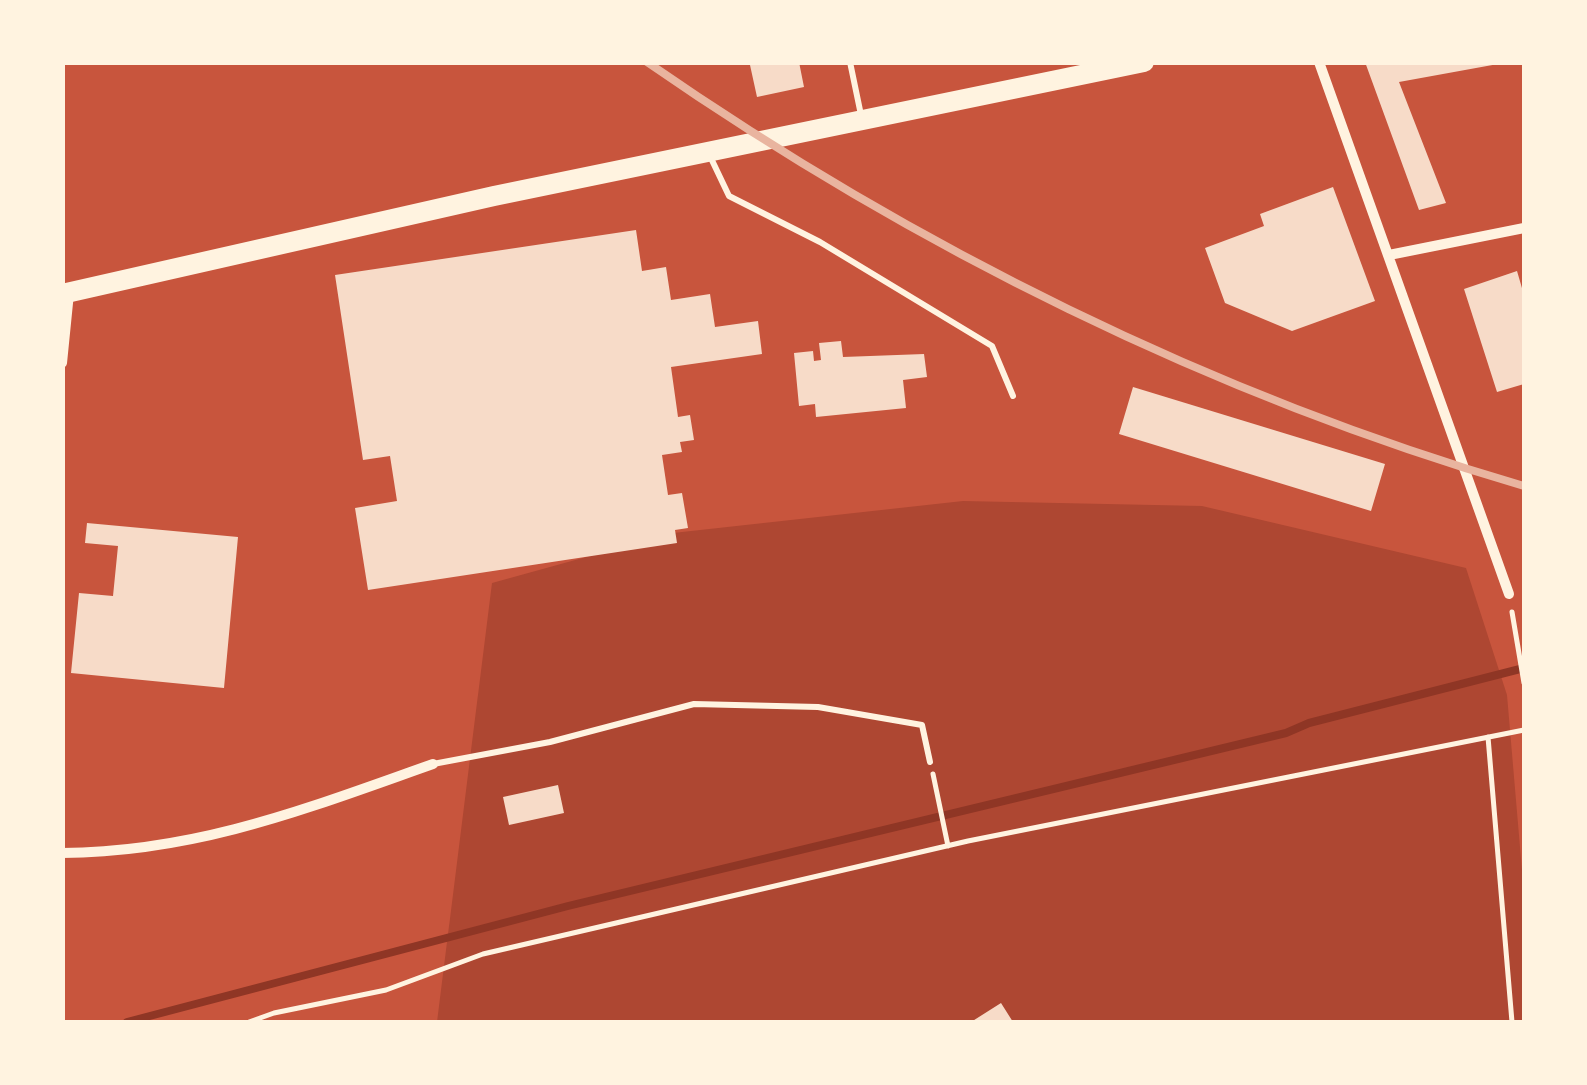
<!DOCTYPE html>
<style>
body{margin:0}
#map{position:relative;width:1587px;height:1085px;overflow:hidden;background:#c8553d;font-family:Commissioner,sans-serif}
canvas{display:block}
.frame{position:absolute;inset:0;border:65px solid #fff3e0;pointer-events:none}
</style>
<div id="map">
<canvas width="1587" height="1085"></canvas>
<div class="frame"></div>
</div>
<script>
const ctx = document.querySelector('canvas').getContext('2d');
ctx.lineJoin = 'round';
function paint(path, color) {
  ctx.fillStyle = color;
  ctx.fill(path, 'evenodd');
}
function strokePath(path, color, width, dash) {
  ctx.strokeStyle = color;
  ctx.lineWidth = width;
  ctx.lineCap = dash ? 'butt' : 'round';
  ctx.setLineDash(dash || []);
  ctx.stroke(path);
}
paint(new Path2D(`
 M 963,501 L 1202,506 L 1466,568 L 1507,695 L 1524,894 L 1524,1022 L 437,1022 L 492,583 L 673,533 Z`), '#ae4732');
strokePath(new Path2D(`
 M 127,1022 L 568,906 L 1286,733 L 1309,723 L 1524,668`), '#8f3625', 8);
paint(new Path2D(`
 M 764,62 L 799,62 L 804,87 L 757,97 L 750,65 Z
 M 1365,62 L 1509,62 L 1399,82 L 1446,203 L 1419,210 Z
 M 1333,187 L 1375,301 L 1292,331 L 1225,303 L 1205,248 L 1264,226 L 1260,214 Z
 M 636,230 L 642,271 L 666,267 L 671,300 L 710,294 L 715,327 L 758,321 L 762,354 L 671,367 L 678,417 L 690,415 L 694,440 L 680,442 L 682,452 L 662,455 L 668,495 L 682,493 L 688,528 L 675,530 L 677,543 L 368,590 L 355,508 L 397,501 L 390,456 L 363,460 L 335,275 Z
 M 1517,271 L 1524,295 L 1524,384 L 1497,392 L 1464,289 Z
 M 841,341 L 843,357 L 924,354 L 927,377 L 903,380 L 906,408 L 816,417 L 815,404 L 799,406 L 794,353 L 813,351 L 814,361 L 821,360 L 819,343 Z
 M 1133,387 L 1385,464 L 1371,511 L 1119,434 Z
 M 87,523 L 238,537 L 224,688 L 71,673 L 79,593 L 113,596 L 118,546 L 85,543 Z
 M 558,785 L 564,813 L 509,825 L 503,797 Z
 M 1001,1003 L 1013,1022 L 971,1022 Z`), '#f7dbc8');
strokePath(new Path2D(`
 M 1512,612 L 1524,683
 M 1488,737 L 1512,1022
 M 933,774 L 948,846
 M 249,1022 L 274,1013 L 386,990 L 483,954 L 968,841 L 1524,730`), '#fff3e0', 5);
strokePath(new Path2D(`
 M 850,62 L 861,115
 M 709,154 L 729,196 L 820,242 L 992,346 L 1013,396
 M 433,764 L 550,742 L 694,704 L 818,707 L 922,725 L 930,762`), '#fff3e0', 6);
strokePath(new Path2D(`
 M 1319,62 L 1509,594
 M 1389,255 L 1524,228
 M 62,363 L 69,293
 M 62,853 C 198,852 308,808 433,764`), '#fff3e0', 10);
strokePath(new Path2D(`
 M 62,294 L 494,196 L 1144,62`), '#fff3e0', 20);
strokePath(new Path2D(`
 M 647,62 C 914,247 1212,395 1524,486`), '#e9b49f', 8);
</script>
